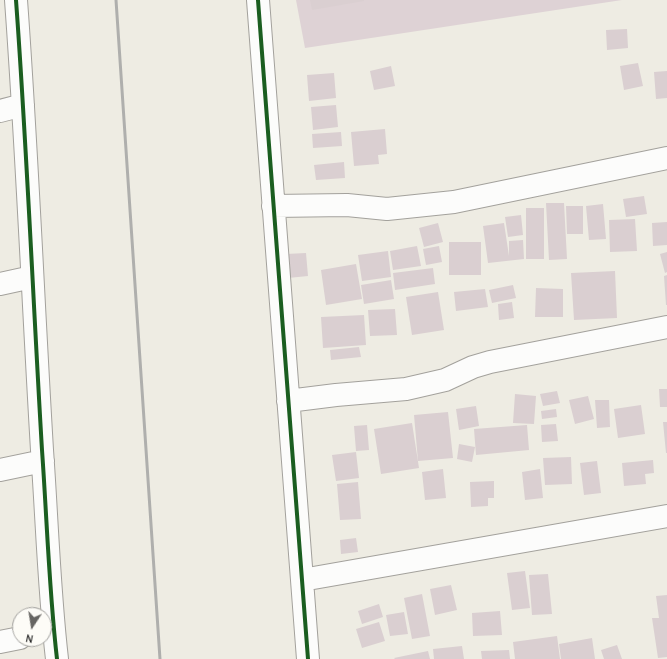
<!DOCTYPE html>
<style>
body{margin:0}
#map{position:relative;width:667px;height:659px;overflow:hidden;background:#eeece3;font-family:"Comic Neue",sans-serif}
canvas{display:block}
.north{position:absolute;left:12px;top:607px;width:40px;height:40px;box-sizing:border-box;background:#fdfcf7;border:1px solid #a3a29f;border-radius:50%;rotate:192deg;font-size:11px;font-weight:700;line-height:16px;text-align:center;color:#1c1c1c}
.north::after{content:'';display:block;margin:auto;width:14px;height:18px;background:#666562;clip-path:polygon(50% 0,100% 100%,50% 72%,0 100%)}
</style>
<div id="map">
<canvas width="667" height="659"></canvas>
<div class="north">N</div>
</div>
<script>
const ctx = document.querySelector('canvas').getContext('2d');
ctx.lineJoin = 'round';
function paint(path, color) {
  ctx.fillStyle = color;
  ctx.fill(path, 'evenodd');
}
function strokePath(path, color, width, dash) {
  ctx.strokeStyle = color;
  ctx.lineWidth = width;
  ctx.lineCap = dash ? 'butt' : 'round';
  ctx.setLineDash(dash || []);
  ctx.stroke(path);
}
paint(new Path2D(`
 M 296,0 L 622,0 L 305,48 Z`), '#ded2d5');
paint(new Path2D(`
 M 310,0 L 364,0 L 364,1 L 312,10 Z
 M 627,29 L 628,48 L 607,50 L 606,30 Z
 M 638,63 L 643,86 L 624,90 L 620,66 Z
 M 391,66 L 395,86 L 374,90 L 370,71 Z
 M 667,71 L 667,98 L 656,99 L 654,72 Z
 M 334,73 L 336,98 L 309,101 L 307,75 Z
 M 336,105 L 338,127 L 313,130 L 311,107 Z
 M 385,129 L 387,154 L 378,155 L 379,164 L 354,166 L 351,132 Z
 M 341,132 L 342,146 L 313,148 L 312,134 Z
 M 344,162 L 345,178 L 316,180 L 314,165 Z
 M 644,196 L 647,214 L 626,217 L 623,199 Z
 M 546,203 L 564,203 L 567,259 L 549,260 Z
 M 603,204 L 606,239 L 589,240 L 586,206 Z
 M 566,206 L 583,206 L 583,234 L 567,234 Z
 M 526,208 L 544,208 L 544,259 L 526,259 Z
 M 521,215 L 523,235 L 508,237 L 505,217 Z
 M 635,219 L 637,251 L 610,252 L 609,220 Z
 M 667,222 L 667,245 L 653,246 L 652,223 Z
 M 438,223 L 443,242 L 424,247 L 419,228 Z
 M 504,223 L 509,256 L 509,241 L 523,240 L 524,259 L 488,263 L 483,226 Z
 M 449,242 L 481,242 L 481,275 L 449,275 Z
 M 417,246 L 421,266 L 393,270 L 390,251 Z
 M 439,246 L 442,262 L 426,265 L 423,249 Z
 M 388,251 L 391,277 L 362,281 L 358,255 Z
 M 667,252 L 667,272 L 665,273 L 660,254 Z
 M 306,253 L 308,276 L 288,278 L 286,254 Z
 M 356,264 L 362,299 L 326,305 L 321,270 Z
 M 433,268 L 435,284 L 395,290 L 393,273 Z
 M 615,271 L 617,318 L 574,320 L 571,273 Z
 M 667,275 L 667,305 L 666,305 L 664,276 Z
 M 391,280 L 394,299 L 364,304 L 361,285 Z
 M 513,285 L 516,298 L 492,303 L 489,290 Z
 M 536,288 L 563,289 L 563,317 L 535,317 Z
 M 485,289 L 488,307 L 456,311 L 454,292 Z
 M 438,292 L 444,330 L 412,335 L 406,297 Z
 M 512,302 L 514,318 L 499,320 L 498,304 Z
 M 395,309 L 397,335 L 370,336 L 368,310 Z
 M 364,315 L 366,345 L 323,348 L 321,317 Z
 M 359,347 L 361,357 L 331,360 L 330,350 Z
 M 659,389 L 667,389 L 667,407 L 660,407 Z
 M 557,391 L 560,403 L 543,406 L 540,394 Z
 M 515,394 L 536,396 L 534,424 L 513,423 Z
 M 588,396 L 594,419 L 575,424 L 569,400 Z
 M 595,400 L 609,400 L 610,427 L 597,428 Z
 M 641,405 L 645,434 L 618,438 L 614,409 Z
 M 476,406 L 479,426 L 459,430 L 456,409 Z
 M 556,409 L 557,417 L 542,419 L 541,411 Z
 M 448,412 L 453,458 L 418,461 L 414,415 Z
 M 663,422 L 667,422 L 667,453 L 666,453 Z
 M 412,423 L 419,468 L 381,474 L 374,429 Z
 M 556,424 L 558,441 L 542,442 L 541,425 Z
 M 367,425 L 369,450 L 356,451 L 354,426 Z
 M 527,425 L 529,450 L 476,455 L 474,429 Z
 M 459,444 L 475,447 L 472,462 L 457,459 Z
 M 356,452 L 359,478 L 336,481 L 332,455 Z
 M 571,457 L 572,484 L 545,485 L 543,458 Z
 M 653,460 L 654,473 L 645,474 L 646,484 L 624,486 L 622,463 Z
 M 597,461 L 601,493 L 584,495 L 580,463 Z
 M 443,469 L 446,498 L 425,500 L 422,472 Z
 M 540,469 L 543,498 L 525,500 L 522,472 Z
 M 494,481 L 494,498 L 488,498 L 488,506 L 471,507 L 470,482 Z
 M 358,482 L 361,519 L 340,520 L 337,484 Z
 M 356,538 L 358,552 L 341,554 L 340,540 Z
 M 525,571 L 530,608 L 512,610 L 507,573 Z
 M 548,574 L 552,614 L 532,615 L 529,575 Z
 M 451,585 L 457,610 L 435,615 L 430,589 Z
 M 422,594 L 430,636 L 412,639 L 404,598 Z
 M 667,595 L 667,657 L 658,658 L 652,618 L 659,618 L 656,596 Z
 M 379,604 L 383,617 L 362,624 L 358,611 Z
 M 500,611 L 502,635 L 473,636 L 472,613 Z
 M 404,612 L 408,634 L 390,636 L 386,615 Z
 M 379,622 L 385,641 L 362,648 L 356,629 Z
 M 557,636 L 560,659 L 515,659 L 513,642 Z
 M 592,638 L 595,659 L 561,659 L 559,644 Z
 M 617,645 L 622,659 L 604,659 L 601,650 Z
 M 462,646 L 464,659 L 434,659 L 433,649 Z
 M 509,650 L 510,659 L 482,659 L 481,651 Z
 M 428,651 L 430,659 L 395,659 L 394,658 Z`), '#dacfd1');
const minor = new Path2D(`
 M 16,0 C 27,150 33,300 42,450 C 47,520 49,590 57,659
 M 258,0 L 308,659
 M 0,111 L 23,105
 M 273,206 L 347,205 L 387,209 L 454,202 L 667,158
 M 0,284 L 32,277
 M 288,401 L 336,395 L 406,389 L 445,380 L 473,367 L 490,362 L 667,327
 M 0,470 L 43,461
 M 302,580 L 667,516
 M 0,642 L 20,638`);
strokePath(minor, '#a3a19c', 24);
strokePath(minor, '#fcfcfb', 22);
strokePath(new Path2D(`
 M 116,0 L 160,659`), '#afafad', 3);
strokePath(new Path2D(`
 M 16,0 C 27,150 33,300 42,450 C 47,520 49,590 57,659
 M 258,0 L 308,659`), '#1b5e20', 4);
</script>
